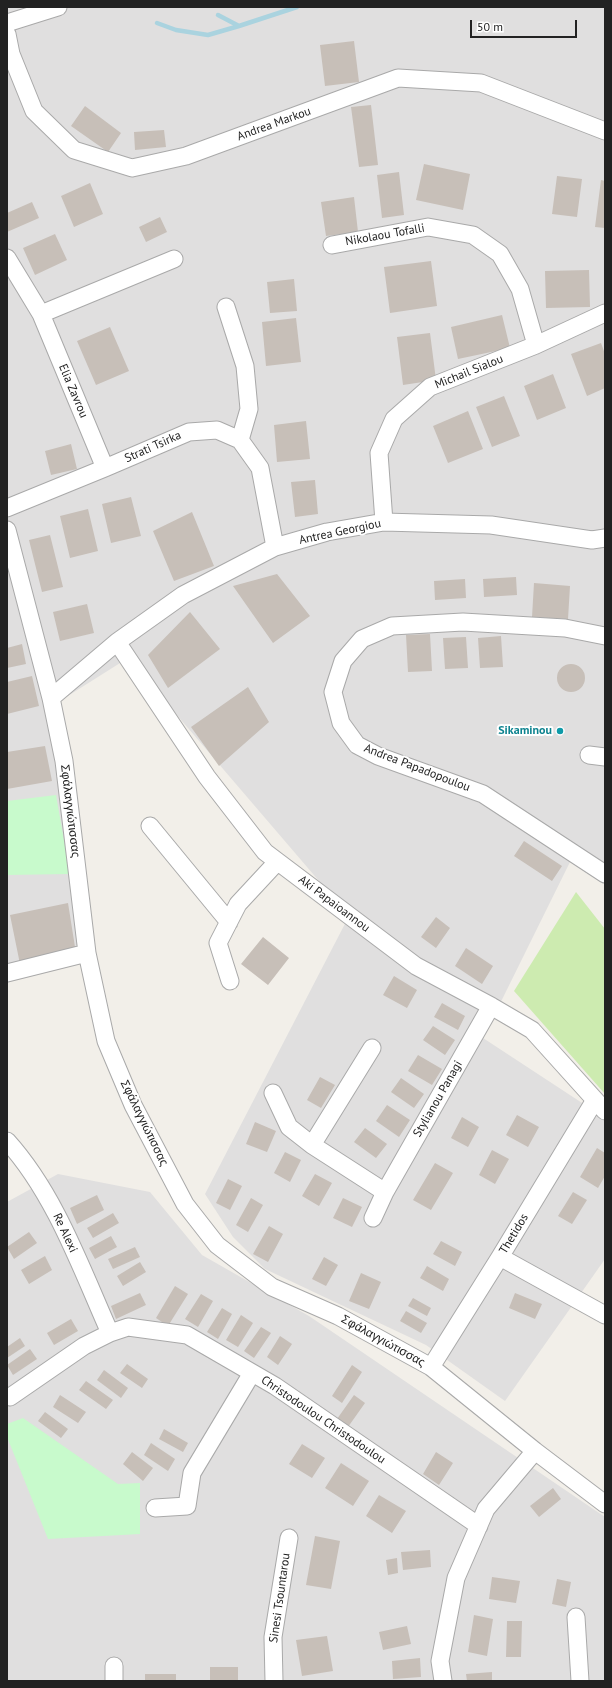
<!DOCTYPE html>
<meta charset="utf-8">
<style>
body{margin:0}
#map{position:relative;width:612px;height:1688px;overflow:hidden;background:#f2efe9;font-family:"PT Sans",sans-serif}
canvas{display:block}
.frame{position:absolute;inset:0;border:8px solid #222;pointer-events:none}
.scale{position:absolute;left:470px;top:20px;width:107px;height:18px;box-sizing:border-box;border:2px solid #222;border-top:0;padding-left:5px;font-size:12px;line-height:14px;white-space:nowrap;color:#222;-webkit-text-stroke:3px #fff;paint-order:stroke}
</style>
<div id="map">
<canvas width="612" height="1688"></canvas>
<div class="frame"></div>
<div class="scale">50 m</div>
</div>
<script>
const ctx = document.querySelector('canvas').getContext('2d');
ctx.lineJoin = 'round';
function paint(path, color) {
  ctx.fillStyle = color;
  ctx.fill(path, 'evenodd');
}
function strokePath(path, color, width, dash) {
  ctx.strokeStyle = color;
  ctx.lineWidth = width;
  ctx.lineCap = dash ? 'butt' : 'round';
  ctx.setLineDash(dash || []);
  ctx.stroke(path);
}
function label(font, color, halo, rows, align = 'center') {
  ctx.font = font + ' "PT Sans",sans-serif';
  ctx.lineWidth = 4;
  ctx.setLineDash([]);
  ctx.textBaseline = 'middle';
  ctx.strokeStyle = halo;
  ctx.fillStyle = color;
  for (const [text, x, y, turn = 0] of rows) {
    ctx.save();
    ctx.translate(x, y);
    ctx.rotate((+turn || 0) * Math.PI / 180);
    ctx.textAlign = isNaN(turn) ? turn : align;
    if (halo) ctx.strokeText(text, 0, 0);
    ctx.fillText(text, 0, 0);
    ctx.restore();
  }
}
paint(new Path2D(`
 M 7,7 L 605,7 L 605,885 L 570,862 L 483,1038 L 605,1118 L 605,1259 L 505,1401 L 426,1345 L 265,1269 L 233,1237 L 205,1194 L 349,916 L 128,658 L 52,706 L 82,954 L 7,972 Z
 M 58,1174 L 150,1192 L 202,1255 L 309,1316 L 605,1517 L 605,1681 L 7,1681 L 7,1202 Z`), '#e0dfdf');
paint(new Path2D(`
 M 576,892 L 605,929 L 605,1094 L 514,991 Z`), '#cdebb0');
paint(new Path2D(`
 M 56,795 L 70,874 L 7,875 L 7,801 Z
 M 23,1418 L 118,1484 L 140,1483 L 140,1534 L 48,1539 L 7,1437 L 7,1424 Z`), '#c8facc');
strokePath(new Path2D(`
 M 218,15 L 239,26
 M 157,23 L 176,30 L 208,35 L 239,26 L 297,7`), '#aad3df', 4.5);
paint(new Path2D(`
 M 354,41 L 359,82 L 325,86 L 320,45 Z
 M 371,105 L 378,165 L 359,167 L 351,107 Z
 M 85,106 L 121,133 L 108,152 L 71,126 Z
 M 164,130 L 166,147 L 135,150 L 134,132 Z
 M 424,164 L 470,174 L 463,210 L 416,200 Z
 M 399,172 L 404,215 L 382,218 L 377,175 Z
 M 557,176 L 582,179 L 577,217 L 552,214 Z
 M 601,180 L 605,181 L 605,228 L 595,227 Z
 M 90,183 L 103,214 L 74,227 L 61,196 Z
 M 354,197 L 358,232 L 326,236 L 321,202 Z
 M 32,202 L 39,218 L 7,232 L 7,213 Z
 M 160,217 L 167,232 L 146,242 L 139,227 Z
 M 55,234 L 67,260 L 35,275 L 23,248 Z
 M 431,261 L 437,306 L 390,313 L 384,267 Z
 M 589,270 L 590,307 L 546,308 L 545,271 Z
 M 294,279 L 297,311 L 270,313 L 267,282 Z
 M 502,315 L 510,348 L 458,359 L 451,327 Z
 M 296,318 L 301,362 L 266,366 L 262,322 Z
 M 110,327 L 129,371 L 96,385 L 77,341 Z
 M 430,333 L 436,380 L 403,385 L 397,337 Z
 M 601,343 L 605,354 L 605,388 L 587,396 L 571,354 Z
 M 553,374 L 566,408 L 537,420 L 524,386 Z
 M 504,396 L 520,436 L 492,447 L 476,407 Z
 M 468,411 L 483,449 L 448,463 L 433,426 Z
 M 306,421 L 310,459 L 277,462 L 274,425 Z
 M 71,444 L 77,469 L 51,475 L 45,451 Z
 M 315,480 L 318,514 L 295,517 L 291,482 Z
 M 131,497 L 141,536 L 111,543 L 102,504 Z
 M 88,509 L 98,551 L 70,558 L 60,516 Z
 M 192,512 L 214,566 L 174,581 L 153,531 Z
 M 50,535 L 63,587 L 42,592 L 29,540 Z
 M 277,574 L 310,616 L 273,643 L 233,586 Z
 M 516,577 L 517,595 L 484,597 L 483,579 Z
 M 465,579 L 466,598 L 435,600 L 434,581 Z
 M 534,583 L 570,586 L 568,619 L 532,617 Z
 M 87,604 L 94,633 L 60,641 L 53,612 Z
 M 190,612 L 220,649 L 168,688 L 148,655 Z
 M 430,634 L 432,671 L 408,672 L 406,635 Z
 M 501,636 L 503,667 L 480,668 L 478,638 Z
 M 466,637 L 468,668 L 445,669 L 443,638 Z
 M 22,644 L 26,664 L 7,668 L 7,648 Z
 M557 678a14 14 0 1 1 28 0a14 14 0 1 1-28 0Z
 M 32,676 L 39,706 L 7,714 L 7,682 Z
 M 248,687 L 269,722 L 219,766 L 191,727 Z
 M 45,746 L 52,781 L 7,789 L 7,752 Z
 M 524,841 L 562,866 L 552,881 L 514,856 Z
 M 68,903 L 75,947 L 20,964 L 10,915 Z
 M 436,917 L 450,928 L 436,948 L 421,937 Z
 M 263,937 L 289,958 L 268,985 L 241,964 Z
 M 466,948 L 493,966 L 482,984 L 455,966 Z
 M 394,976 L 417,990 L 407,1008 L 383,995 Z
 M 442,1003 L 465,1016 L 458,1030 L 434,1017 Z
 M 433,1026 L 455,1040 L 445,1055 L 423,1040 Z
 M 418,1055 L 442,1069 L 432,1085 L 408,1071 Z
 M 320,1077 L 335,1085 L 321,1108 L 307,1100 Z
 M 401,1078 L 424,1094 L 414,1108 L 391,1092 Z
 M 387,1105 L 410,1120 L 399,1137 L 376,1121 Z
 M 517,1115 L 539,1127 L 528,1147 L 506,1135 Z
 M 462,1117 L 479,1127 L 468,1147 L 451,1138 Z
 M 255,1122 L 276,1131 L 267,1152 L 246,1144 Z
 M 365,1128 L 387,1144 L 376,1158 L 354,1142 Z
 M 597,1148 L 605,1153 L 605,1176 L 598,1188 L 580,1177 Z
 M 492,1150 L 509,1159 L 495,1184 L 479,1175 Z
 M 285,1152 L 301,1160 L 290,1182 L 274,1173 Z
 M 435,1163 L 453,1173 L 431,1210 L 413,1200 Z
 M 315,1174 L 332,1183 L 319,1206 L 302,1196 Z
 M 228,1179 L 242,1186 L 230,1210 L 216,1203 Z
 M 573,1192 L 587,1200 L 572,1224 L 558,1216 Z
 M 97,1195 L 104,1210 L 77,1224 L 70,1208 Z
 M 251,1198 L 263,1205 L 248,1232 L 236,1225 Z
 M 343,1198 L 362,1207 L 352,1227 L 333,1218 Z
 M 113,1213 L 119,1223 L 93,1238 L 87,1228 Z
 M 269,1226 L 283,1234 L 268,1262 L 253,1254 Z
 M 29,1232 L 37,1243 L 14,1259 L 7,1247 Z
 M 111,1236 L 117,1247 L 95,1259 L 89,1248 Z
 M 441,1241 L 462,1252 L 455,1266 L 433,1254 Z
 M 135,1247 L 140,1257 L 113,1269 L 108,1259 Z
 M 45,1256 L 52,1270 L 29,1284 L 21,1270 Z
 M 324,1257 L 338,1265 L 326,1286 L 312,1279 Z
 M 140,1262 L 146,1272 L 123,1286 L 117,1276 Z
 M 427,1266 L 449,1279 L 443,1291 L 420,1278 Z
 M 361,1273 L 381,1282 L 369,1309 L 349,1301 Z
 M 175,1286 L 188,1294 L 168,1326 L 156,1318 Z
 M 140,1293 L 146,1305 L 116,1319 L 111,1306 Z
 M 515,1293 L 542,1304 L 535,1319 L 509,1308 Z
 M 201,1294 L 213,1301 L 198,1327 L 185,1319 Z
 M 413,1298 L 431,1308 L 427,1316 L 408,1306 Z
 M 222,1308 L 232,1314 L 218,1339 L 207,1332 Z
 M 406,1311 L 427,1323 L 421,1333 L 400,1321 Z
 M 241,1315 L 253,1323 L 238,1347 L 226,1340 Z
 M 71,1319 L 78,1331 L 54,1345 L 47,1333 Z
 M 261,1327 L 271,1333 L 254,1358 L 244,1351 Z
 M 280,1336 L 292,1344 L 278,1365 L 267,1357 Z
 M 20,1338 L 25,1346 L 7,1358 L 7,1347 Z
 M 30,1349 L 37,1359 L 13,1375 L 7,1365 Z
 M 127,1364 L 148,1379 L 142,1388 L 120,1373 Z
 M 352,1365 L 362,1372 L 342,1403 L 332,1396 Z
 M 104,1370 L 128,1388 L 121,1398 L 97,1380 Z
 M 86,1381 L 113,1400 L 106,1409 L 79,1390 Z
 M 60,1395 L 86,1412 L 78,1423 L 53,1407 Z
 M 354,1395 L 365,1403 L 348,1427 L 337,1419 Z
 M 45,1412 L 68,1429 L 61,1438 L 38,1421 Z
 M 164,1429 L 188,1443 L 183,1452 L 159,1439 Z
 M 151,1443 L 175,1459 L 168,1471 L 144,1455 Z
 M 302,1444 L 325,1458 L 312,1478 L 289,1464 Z
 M 132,1452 L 153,1468 L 143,1481 L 123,1464 Z
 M 436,1452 L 453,1463 L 439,1485 L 423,1474 Z
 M 341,1463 L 369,1481 L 353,1506 L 325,1488 Z
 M 553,1488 L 561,1499 L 539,1517 L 530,1506 Z
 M 379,1495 L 406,1511 L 392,1533 L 366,1516 Z
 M 315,1536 L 340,1541 L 331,1589 L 306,1585 Z
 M 430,1550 L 431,1567 L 403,1570 L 401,1552 Z
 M 397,1558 L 398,1573 L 388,1575 L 386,1560 Z
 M 492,1577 L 520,1581 L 516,1603 L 489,1599 Z
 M 557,1579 L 571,1582 L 566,1607 L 552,1604 Z
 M 474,1615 L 493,1619 L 487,1656 L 468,1652 Z
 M 507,1621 L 522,1621 L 521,1657 L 506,1657 Z
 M 407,1626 L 411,1644 L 383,1650 L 379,1632 Z
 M 327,1636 L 333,1671 L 302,1676 L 296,1640 Z
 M 420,1658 L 421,1677 L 393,1679 L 392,1661 Z
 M 210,1667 L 238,1667 L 238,1681 L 210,1681 Z
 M 492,1672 L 492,1681 L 467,1681 L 466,1674 Z
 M 145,1674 L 176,1674 L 176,1681 L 145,1681 Z`), '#c7bfb8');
const minor = new Path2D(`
 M 7,23 L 58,7
 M 7,34 L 11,54 L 34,111 L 74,150 L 132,168 L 186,156 L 398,78 L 481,83 L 605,131
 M 332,245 L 428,227 L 473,235 L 500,254 L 520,289 L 536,345
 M 7,258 L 41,314 L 105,468
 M 226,307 L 245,366 L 249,409 L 240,440
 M 41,314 L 174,259
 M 7,508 L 105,468 L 189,432 L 217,430 L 240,440 L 260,468 L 275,547
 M 384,522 L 379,453 L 394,419 L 430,387 L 536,345 L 605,313
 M 7,530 L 51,698 L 64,761 L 87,953 L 106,1041 L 133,1105 L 185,1204 L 217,1245 L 272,1287 L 338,1316 L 431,1367 L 535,1451 L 605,1504
 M 605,636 L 565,628 L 463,622 L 392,626 L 362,639 L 343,661 L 333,692 L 341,723 L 357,745 L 378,756 L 483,794 L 605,874
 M 117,642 L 207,777 L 265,852 L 416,966 L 491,1006 L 532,1030 L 605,1111
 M 51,698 L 117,642 L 183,595 L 275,547 L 327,532 L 384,522 L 491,525 L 592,540 L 605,538
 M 589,755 L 605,757
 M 150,826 L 229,922
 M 7,973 L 87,953
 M 230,981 L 218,943 L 238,904 L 277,862
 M 273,1093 L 289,1127 L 312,1145 L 385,1192
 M 7,1141 C 55,1194 81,1268 110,1333
 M 312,1145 L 372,1048
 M 373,1218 L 385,1192 L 491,1006
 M 500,1257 L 605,1315
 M 431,1367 L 500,1257 L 595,1100
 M 10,1397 L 84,1346 L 110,1333 L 128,1327 L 187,1335 L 275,1386 L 479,1526
 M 155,1508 L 187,1506 L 192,1473 L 252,1373
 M 576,1617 L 580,1681
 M 114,1681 L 114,1666
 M 274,1681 L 273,1637 L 289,1538
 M 443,1681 L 440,1661 L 456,1578 L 486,1509 L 535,1451`);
strokePath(minor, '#a9a9a9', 19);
strokePath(minor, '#fff', 17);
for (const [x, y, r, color] of [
 [560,731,4,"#0f9aa8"]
]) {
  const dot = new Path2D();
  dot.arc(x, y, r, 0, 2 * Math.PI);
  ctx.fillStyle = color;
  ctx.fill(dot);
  strokePath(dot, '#fff', 1.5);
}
label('12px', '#222', '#fff', [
 ["Andrea Markou",274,124,-20],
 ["Nikolaou Tofalli",385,235,-10],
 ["Michail Sialou",469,372,-22],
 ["Elia Zavrou",73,391,67],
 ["Strati Tsirka",153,447,-24],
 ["Antrea Georgiou",340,532,-12],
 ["Andrea Papadopoulou",417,768,21],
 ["Σφάλαγγιώτισσας",70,811,83],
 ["Aki Papaioannou",334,904,37],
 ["Stylianou Panagi",438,1099,-60],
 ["Σφάλαγγιώτισσας",144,1123,64],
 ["Re Alexi",65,1233,65],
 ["Thetidos",514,1234,-59],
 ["Σφάλαγγιώτισσας",383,1341,29],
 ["Christodoulou Christodoulou",323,1420,34],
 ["Sinesi Tsountarou",280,1598,-82]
]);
label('bold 12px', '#0d838f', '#fff', [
 ["Sikaminou",552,731]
], 'right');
</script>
